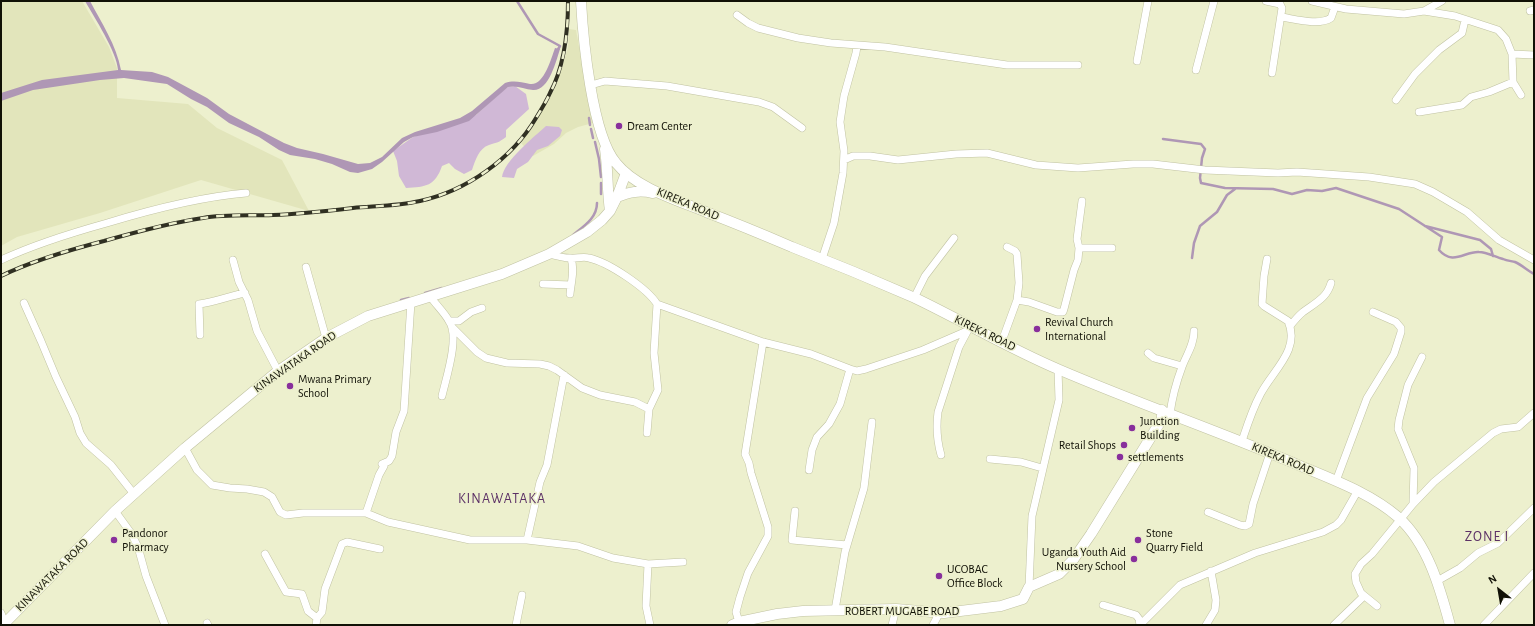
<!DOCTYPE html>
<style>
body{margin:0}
#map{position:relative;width:1535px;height:626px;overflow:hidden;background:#edf0ce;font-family:"Alegreya Sans",sans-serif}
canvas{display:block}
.frame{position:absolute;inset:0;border:2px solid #111106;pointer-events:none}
.north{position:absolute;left:1479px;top:570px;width:40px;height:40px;-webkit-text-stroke:3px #edf0ce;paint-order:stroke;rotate:329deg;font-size:11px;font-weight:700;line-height:16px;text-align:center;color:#111106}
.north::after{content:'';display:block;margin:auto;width:14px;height:18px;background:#111106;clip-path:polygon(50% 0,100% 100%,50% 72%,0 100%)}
</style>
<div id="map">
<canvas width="1535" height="626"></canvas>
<div class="frame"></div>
<div class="north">N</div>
</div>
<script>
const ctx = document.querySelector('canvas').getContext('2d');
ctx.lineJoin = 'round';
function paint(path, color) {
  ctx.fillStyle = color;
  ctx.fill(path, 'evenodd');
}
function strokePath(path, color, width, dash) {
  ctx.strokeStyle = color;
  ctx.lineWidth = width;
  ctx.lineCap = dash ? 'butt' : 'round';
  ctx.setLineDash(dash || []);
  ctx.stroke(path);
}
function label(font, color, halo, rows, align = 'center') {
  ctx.font = font + ' "Alegreya Sans",sans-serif';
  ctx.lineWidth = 3;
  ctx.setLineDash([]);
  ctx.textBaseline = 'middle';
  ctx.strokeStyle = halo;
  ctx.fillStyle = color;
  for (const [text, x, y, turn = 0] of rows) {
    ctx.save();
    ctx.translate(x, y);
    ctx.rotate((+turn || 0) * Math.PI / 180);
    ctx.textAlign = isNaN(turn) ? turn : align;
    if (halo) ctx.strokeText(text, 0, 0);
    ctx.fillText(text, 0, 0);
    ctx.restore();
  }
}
paint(new Path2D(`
 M 1,1 L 82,1 L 109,47 L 117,68 L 117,98 L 188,104 L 217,128 L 282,160 L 309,211 L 201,180 L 100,213 L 17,237 L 1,246 Z
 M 569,29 L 576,30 L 593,123 L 578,127 L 566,133 L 554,144 L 533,156 L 521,143 L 543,110 L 554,90 L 561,71 L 568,47 Z`), '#e2e5bb');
paint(new Path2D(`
 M 515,86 L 526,94 L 529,109 L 506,130 L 506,137 C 498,143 498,142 489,145 C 479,148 475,161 472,170 L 464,174 L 455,169 L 449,163 L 442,166 C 435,186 426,187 406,188 L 399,176 L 397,161 L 393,151 L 413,137 L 476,115 L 501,92 L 508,87 Z
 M 546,126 L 559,127 L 562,130 L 560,136 L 548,146 L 537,150 L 528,162 L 517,169 L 514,178 L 502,177 C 504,161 534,137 546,126 Z`), '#d0b8d6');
paint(new Path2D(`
 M 85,1 L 90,1 C 102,24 116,44 121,70 L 152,72 L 168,77 L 207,98 L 229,114 L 284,143 L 297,148 L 323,154 L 358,164 L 370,163 L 382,157 L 402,138 L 415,132 L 460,118 L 472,111 L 505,83 C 514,80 520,82 530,84 C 544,86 551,59 555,48 L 560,49 C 556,61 549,91 533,90 C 524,89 517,85 508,87 L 469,121 L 437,132 L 413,137 L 404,142 L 382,162 L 372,169 L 358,173 L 350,172 L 332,164 L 315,159 L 290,155 L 279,150 L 259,137 L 229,123 L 207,107 L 191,99 L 167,84 L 124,78 L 100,80 L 33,90 L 1,101 L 1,93 L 42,80 L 118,70 C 117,52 94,17 85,1 Z`), '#af97b5');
strokePath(new Path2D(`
 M 517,1 L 538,34 L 560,46 L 557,51
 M 589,118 L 590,125
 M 591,129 L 593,138
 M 1163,139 L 1201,144 L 1205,149 L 1202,158 L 1200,178 L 1201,183 L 1225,188 L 1273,189 L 1292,194 L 1307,190 L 1322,191 L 1336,188 L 1399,209 L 1442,237 L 1439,250 C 1453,266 1465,251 1479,252 C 1487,252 1495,257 1503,259 C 1507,261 1512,261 1515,262 C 1522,265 1528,271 1534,274
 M 595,142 L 599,159 L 601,177
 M 601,194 L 601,183
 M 1425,226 L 1480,240 L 1491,249 L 1493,256
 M 573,235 C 584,226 597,218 597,203
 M 1192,258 L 1194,243 L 1200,226 L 1217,212 L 1227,195 L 1235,189
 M 425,293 L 442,288
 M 401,300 L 409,298`), '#af97b5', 2.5);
const street = new Path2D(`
 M 1266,1 L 1280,4 L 1282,8 L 1272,73
 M 1312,1 L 1346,9 L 1404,14 L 1424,11 L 1442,1
 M 1424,11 L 1455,16 L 1498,30 L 1506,39 L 1512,54 L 1513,82 L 1521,95
 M 1530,11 L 1534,10
 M 737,15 L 748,23 L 758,28 L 798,38 L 831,43 L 885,47 L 1007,65 L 1078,65
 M 1281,17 C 1295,19 1319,26 1331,18 L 1335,7
 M 1512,54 L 1534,55
 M 1137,61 L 1148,1
 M 1196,70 L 1214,1
 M 591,85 L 605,81 L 667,86 L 759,102 L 773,107 L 802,128
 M 1396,100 L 1415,74 L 1439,50 L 1462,33 L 1465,20
 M 1419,112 L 1462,105 L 1471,97 L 1489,92 L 1513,82
 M 844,160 L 853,156 L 870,156 L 898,160 L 956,154 L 987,153 L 1036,165 L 1078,168 L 1133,164 L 1153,164 L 1205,170 L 1278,173 L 1297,172 L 1369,177 L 1415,184 L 1433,192 L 1467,212 L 1499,240 L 1534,260
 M 1007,247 L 1015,251 L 1017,254 L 1019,283 L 1017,300
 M 1079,248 L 1112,248
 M 549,254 C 556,256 563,258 570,258 C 576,259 583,256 589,258 C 608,262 647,288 657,304 L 654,353 L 658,390 L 649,409 L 647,433
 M 822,259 L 834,223 L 843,173 L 844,151 L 840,122 L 844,96 L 856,53 L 857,46
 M 1,260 C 35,244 71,233 107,223 C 153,209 199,197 246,193
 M 233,260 L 239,282 L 248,300 L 257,331 L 278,371
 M 306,267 L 326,338
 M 543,284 L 571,285
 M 570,294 C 571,283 575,269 571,259
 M 430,296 C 436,305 444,312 449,321 C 460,337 446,378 442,396
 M 914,298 L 925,276 L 954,238
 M 24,303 L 41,341 L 56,377 L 75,417 L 80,433 L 86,443 L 111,465 L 134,494
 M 657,304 L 763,342 L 811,354 L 850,369 L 857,371 L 866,369 L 923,350 L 967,331
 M 449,321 L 459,321 L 471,312 L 482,308
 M 1290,326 C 1294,321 1298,316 1303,312 C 1315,303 1327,298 1331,283
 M 453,328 L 477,352 L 486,358 L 507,363 L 540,364 L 549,366 L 557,370 L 582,388 L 600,395 L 635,402 L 649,409
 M 200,335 L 199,304 C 215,302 229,296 245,293
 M 1002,341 L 1017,300 L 1029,302 L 1057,312 L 1063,312 L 1064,309 L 1074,270 L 1078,260 L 1079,248 L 1077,239 L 1082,201
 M 1148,353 L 1154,358 L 1182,366
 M 1170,414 C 1172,398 1176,383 1182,367 C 1186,355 1194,346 1194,331
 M 1242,441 C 1247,426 1252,410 1260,395 C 1272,371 1301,350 1288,321 L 1264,306 L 1262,304 L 1264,276 L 1267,259
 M 185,448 L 197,470 L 212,485 L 230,488 L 247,489 L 264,492 L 272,497 L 280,512 L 286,515 L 303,513 L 366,513 L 388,522 L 470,540 L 527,540 L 578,546 L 613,558 L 648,564 L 683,562
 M 941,455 C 937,441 936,427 938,412 L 959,347 L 968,330
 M 990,459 L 1021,462 L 1042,468
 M 809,470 L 812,450 L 817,437 L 829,424 L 840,404 L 850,369
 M 1336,481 L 1367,398 L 1394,354 L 1401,332 L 1401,328 L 1396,322 L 1373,312
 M 1413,504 L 1434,482 L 1493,433 L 1501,429 L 1518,427 L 1534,413
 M 115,511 L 131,533 L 138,547 L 146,576 L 165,625
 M 795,511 L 792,540 L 847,545
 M 1208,512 L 1240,525 L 1245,526 L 1249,524 L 1253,504 L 1270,453
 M 366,513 L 379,475 L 384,466 L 382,464 L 389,461 L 392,456 L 396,432 L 404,411 L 411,302
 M 527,540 L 540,482 L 547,465 L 564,375
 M 265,554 L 286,592 L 302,594 L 308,611 L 317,618
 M 648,564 L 646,606 L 650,625
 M 1437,581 L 1460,568 L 1478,553 L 1498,543 L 1534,508
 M 1029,587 L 1032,516 L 1059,400 L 1058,369
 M 1103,605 L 1136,615 L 1139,619 L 1140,625
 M 1377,606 L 1361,593 L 1356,582 L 1355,574 L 1361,564 L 1372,554 L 1413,504 L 1414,468 L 1398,429 L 1399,420 L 1408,385 L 1422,357
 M 835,610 L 845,552 L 864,488 L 872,422
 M 1,613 L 6,625
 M 739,622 L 736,612 L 740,597 L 748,573 L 768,536 L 768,527 L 751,473 L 749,463 L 745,454 L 763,342
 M 207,623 L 208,625
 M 316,625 L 317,618 L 322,612 L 325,589 L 342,544 L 347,542 L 380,549
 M 516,625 L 522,595
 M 892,625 L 896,609
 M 933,625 L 940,612
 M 1140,625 L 1180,585 L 1255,553 L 1323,532 L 1336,525 L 1341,520 L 1357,492
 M 1206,625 L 1215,610 L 1216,600 L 1211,571
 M 1334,625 L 1364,596
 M 1484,625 L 1534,573`);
const secondary = new Path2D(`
 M 581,1 C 583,39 592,135 616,163 C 636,188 677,200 706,212 C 735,223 764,235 792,247 C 833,263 874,280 915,298 C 963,321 1010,349 1060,370 C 1137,403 1218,431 1296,464 C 1331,479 1369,492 1398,517 C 1428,544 1440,588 1450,625
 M 605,149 C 608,169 607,190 610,211
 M 617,197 C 630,192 639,190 653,193
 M 3,625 L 115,511 L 185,448 L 278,371 L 326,338 L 368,316 L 502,274 L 549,254 L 587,232 L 602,220 L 610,211 L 617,197 L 626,173
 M 732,625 L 739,622 L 777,614 L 803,611 L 896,609 L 944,613 L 1001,606 L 1023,599 L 1029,587 L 1059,574 L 1073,560 L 1091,534 L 1162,419 L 1162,410`);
strokePath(street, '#c0c2a2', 8);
strokePath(secondary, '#c0c2a2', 11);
strokePath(street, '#fff', 7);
strokePath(secondary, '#fff', 10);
const rail = new Path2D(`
 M 1,276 C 34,260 69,250 104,241 C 136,232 169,223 203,218 C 225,214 250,216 273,215 C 300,214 327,211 353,208 C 375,206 398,206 420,201 C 466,191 512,159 536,118 C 541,110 546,102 550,93 C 565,65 568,32 568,1`);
strokePath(rail, '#303022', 4);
strokePath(rail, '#edf0ce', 2.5, [8]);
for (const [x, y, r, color] of [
 [619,126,4,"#882f9c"],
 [1037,329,4,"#882f9c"],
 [290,386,4,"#882f9c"],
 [1132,428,4,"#882f9c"],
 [1124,445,4,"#882f9c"],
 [1120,457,4,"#882f9c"],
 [114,540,4,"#882f9c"],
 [1138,540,4,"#882f9c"],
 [1134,559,4,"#882f9c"],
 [939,576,4,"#882f9c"]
]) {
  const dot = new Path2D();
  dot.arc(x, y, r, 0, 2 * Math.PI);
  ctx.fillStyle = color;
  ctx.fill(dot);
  strokePath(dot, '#edf0ce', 1.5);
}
label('12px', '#111106', '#edf0ce', [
 ["Dream Center",627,126],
 ["Revival Church",1045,322],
 ["International",1045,336],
 ["Mwana Primary",298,379],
 ["School",298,393],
 ["Junction",1140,421],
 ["Building",1140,435],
 ["Retail Shops",1116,445,"right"],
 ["settlements",1128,457],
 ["Pandonor",122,533],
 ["Pharmacy",122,547],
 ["Stone",1146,533],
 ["Quarry Field",1146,547],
 ["Uganda Youth Aid",1126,552,"right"],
 ["Nursery School",1126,566,"right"],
 ["UCOBAC",947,569],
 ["Office Block",947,583]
], 'left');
label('12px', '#111106', '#edf0ce', [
 ["KIREKA ROAD",688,204,23],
 ["KIREKA ROAD",985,333,26],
 ["KINAWATAKA ROAD",295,362,-35],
 ["KIREKA ROAD",1283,459,23],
 ["KINAWATAKA ROAD",52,575,-45],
 ["ROBERT MUGABE ROAD",902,611]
]);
ctx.letterSpacing = '1px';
label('14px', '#5c3166', '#edf0ce', [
 ["KINAWATAKA",502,499],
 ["ZONE I",1487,537]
]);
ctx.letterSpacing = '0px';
</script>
